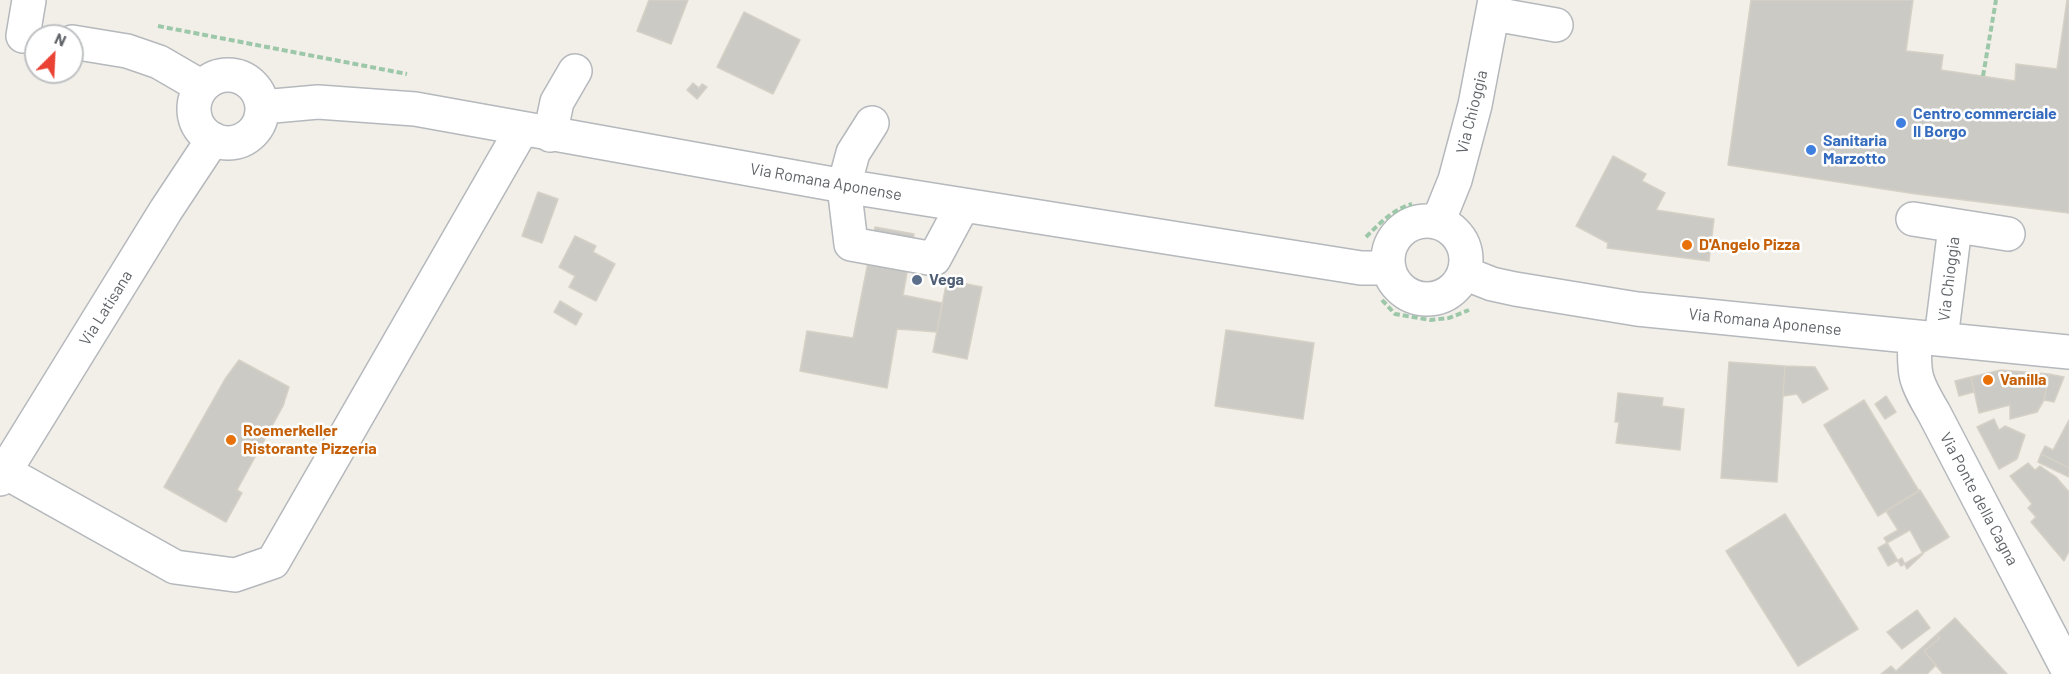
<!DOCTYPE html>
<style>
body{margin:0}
#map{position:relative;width:2069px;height:674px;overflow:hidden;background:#f1efe8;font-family:Barlow,sans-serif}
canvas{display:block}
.north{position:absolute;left:24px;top:24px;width:60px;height:60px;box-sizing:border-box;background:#fff;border:2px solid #bfc1c3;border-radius:50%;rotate:24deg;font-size:16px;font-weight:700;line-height:24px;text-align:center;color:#5f6368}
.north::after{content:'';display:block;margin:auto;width:21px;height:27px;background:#ea4335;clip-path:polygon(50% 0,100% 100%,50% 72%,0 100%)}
</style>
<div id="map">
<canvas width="2069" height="674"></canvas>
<div class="north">N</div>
</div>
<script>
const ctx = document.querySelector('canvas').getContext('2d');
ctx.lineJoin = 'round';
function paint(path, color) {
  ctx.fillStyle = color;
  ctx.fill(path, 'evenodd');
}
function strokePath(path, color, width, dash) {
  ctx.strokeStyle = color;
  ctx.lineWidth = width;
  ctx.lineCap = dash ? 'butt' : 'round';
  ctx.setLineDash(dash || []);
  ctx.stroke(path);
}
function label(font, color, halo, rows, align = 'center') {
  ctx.font = font + ' Barlow,sans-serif';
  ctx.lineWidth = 5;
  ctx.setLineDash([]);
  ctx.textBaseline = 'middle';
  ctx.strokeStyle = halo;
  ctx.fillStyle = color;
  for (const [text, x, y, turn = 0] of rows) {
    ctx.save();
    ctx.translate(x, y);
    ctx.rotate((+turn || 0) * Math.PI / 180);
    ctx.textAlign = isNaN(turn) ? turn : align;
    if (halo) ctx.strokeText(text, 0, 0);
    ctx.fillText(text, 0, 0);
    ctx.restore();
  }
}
const building = new Path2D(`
 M 649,0 L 688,0 L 671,44 L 637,31 Z
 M 1751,0 L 1913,0 L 1906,51 L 1943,55 L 1941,70 L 2015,81 L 2016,64 L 2057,69 L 2067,0 L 2069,0 L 2069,213 L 1916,194 L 1728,165 Z
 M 744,12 L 800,40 L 773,94 L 717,67 Z
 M 693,83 L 699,88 L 702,84 L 707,87 L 697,99 L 687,90 Z
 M 1613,156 L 1646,174 L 1642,181 L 1665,193 L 1656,210 L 1714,219 L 1709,261 L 1607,248 L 1608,243 L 1576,226 Z
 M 538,192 L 558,199 L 542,243 L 522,236 Z
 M 875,227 L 914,234 L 903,295 L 942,303 L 937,332 L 897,329 L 887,388 L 800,371 L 807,331 L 853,338 Z
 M 575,236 L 596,246 L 593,252 L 615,264 L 596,301 L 569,287 L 575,276 L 559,267 Z
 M 947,280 L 982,287 L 967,359 L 933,352 Z
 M 560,301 L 582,314 L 576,325 L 554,312 Z
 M 1226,330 L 1314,343 L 1303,419 L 1215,406 Z
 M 239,360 L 289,387 L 283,406 L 237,490 L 242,493 L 226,522 L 164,487 L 225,379 Z
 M 1729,362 L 1785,366 L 1777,482 L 1721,478 Z
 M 1785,366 L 1815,367 L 1828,389 L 1803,403 L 1797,394 L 1783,396 Z
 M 2001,370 L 2049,374 L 2044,400 L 2037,412 L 2010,419 L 2010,405 L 1979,413 L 1971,377 Z
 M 2049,374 L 2064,377 L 2054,402 L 2044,400 Z
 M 1971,377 L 1974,392 L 1959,396 L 1955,381 Z
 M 1618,393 L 1663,398 L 1662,406 L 1684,409 L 1680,450 L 1616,443 L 1619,422 L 1615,422 Z
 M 1886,396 L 1896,412 L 1885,419 L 1875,404 Z
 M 1864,400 L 1919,491 L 1878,516 L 1824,425 Z
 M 1994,419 L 1999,430 L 2005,426 L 2025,435 L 2017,459 L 1999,469 L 1977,427 Z
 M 2069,420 L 2069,468 L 2041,454 L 2045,446 L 2053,450 Z
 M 2041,454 L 2069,468 L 2069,477 L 2038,462 Z
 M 2028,463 L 2035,470 L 2040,466 L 2056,477 L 2069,492 L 2069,551 L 2064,561 L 2031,522 L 2036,517 L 2028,508 L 2032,504 L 2010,476 Z
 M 1920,490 L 1949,537 L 1901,566 L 1884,538 L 1898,530 L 1886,511 Z
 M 1785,514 L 1858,629 L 1798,666 L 1726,551 Z
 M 1910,530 L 1923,554 L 1907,569 L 1902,558 L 1888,566 L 1878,548 Z
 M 1917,610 L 1930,628 L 1902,649 L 1887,632 Z
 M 1955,618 L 1996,662 L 2007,674 L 1943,674 L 1924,651 L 1940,638 L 1936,635 Z
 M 1936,635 L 1940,638 L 1924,651 L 1936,665 L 1927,674 L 1881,674 L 1891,666 L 1896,671 Z`);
paint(building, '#cccac5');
strokePath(building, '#d6d1c6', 1.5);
const minor = new Path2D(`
 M 1494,14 L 1556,25
 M 23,36 L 29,0
 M 72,42 L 127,51 L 159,62 L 202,87
 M194 109a34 34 0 1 1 68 0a34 34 0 1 1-68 0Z
 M 262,107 L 318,102 L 415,109 L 844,186 L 1361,268 L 1389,268
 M 872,123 L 853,153 L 844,186 L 851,244 L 934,259 L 963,205
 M 550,135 L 557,102 L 575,71
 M 1913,219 L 2008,234
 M1388 260a39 39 0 1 1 78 0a39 39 0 1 1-78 0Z
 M 1438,222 L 1455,180 L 1475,105 L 1495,0
 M 1464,273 L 1492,284 L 1515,289 L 1637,309 L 2069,352
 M 1915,337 C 1913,375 1915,381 1934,413 L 2069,672
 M 1941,339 L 1955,227
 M 5,472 L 175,567 L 235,575 L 273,562 L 522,129
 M 0,479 L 166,210 L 213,139`);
strokePath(minor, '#b5b8bc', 36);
strokePath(new Path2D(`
 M 158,26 L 407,74
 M 1983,76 L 1996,0
 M 1366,237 C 1380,223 1392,210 1412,204
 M 1382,300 L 1395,314 L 1430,320 L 1449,318 L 1469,310`), '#9cc7a9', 4, [6, 3]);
strokePath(minor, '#fff', 33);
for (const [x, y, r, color] of [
 [1901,123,6,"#3f7fe0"],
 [1811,150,6,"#3f7fe0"],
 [1687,245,6,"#e8710a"],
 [917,280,6,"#5c6f8a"],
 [1988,380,6,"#e8710a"],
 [231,440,6,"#e8710a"]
]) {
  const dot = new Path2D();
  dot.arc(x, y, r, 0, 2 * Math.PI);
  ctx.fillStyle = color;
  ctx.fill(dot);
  strokePath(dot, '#fff', 2);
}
label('16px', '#5f6368', '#fff', [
 ["Via Chioggia",1472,112,-76],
 ["Via Romana Aponense",826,182,10],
 ["Via Chioggia",1949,279,-83],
 ["Via Latisana",106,308,-58],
 ["Via Romana Aponense",1765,322,6],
 ["Via Ponte della Cagna",1979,499,62]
]);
label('bold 16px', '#366cbe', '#fff', [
 ["Centro commerciale",1913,114],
 ["Il Borgo",1913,132],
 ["Sanitaria",1823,141],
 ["Marzotto",1823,159]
], 'left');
label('bold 16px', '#c56008', '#fff', [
 ["D'Angelo Pizza",1699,245],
 ["Vanilla",2000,380],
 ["Roemerkeller",243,431],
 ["Ristorante Pizzeria",243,449]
], 'left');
label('bold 16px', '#4e5e75', '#fff', [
 ["Vega",929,280]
], 'left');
</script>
